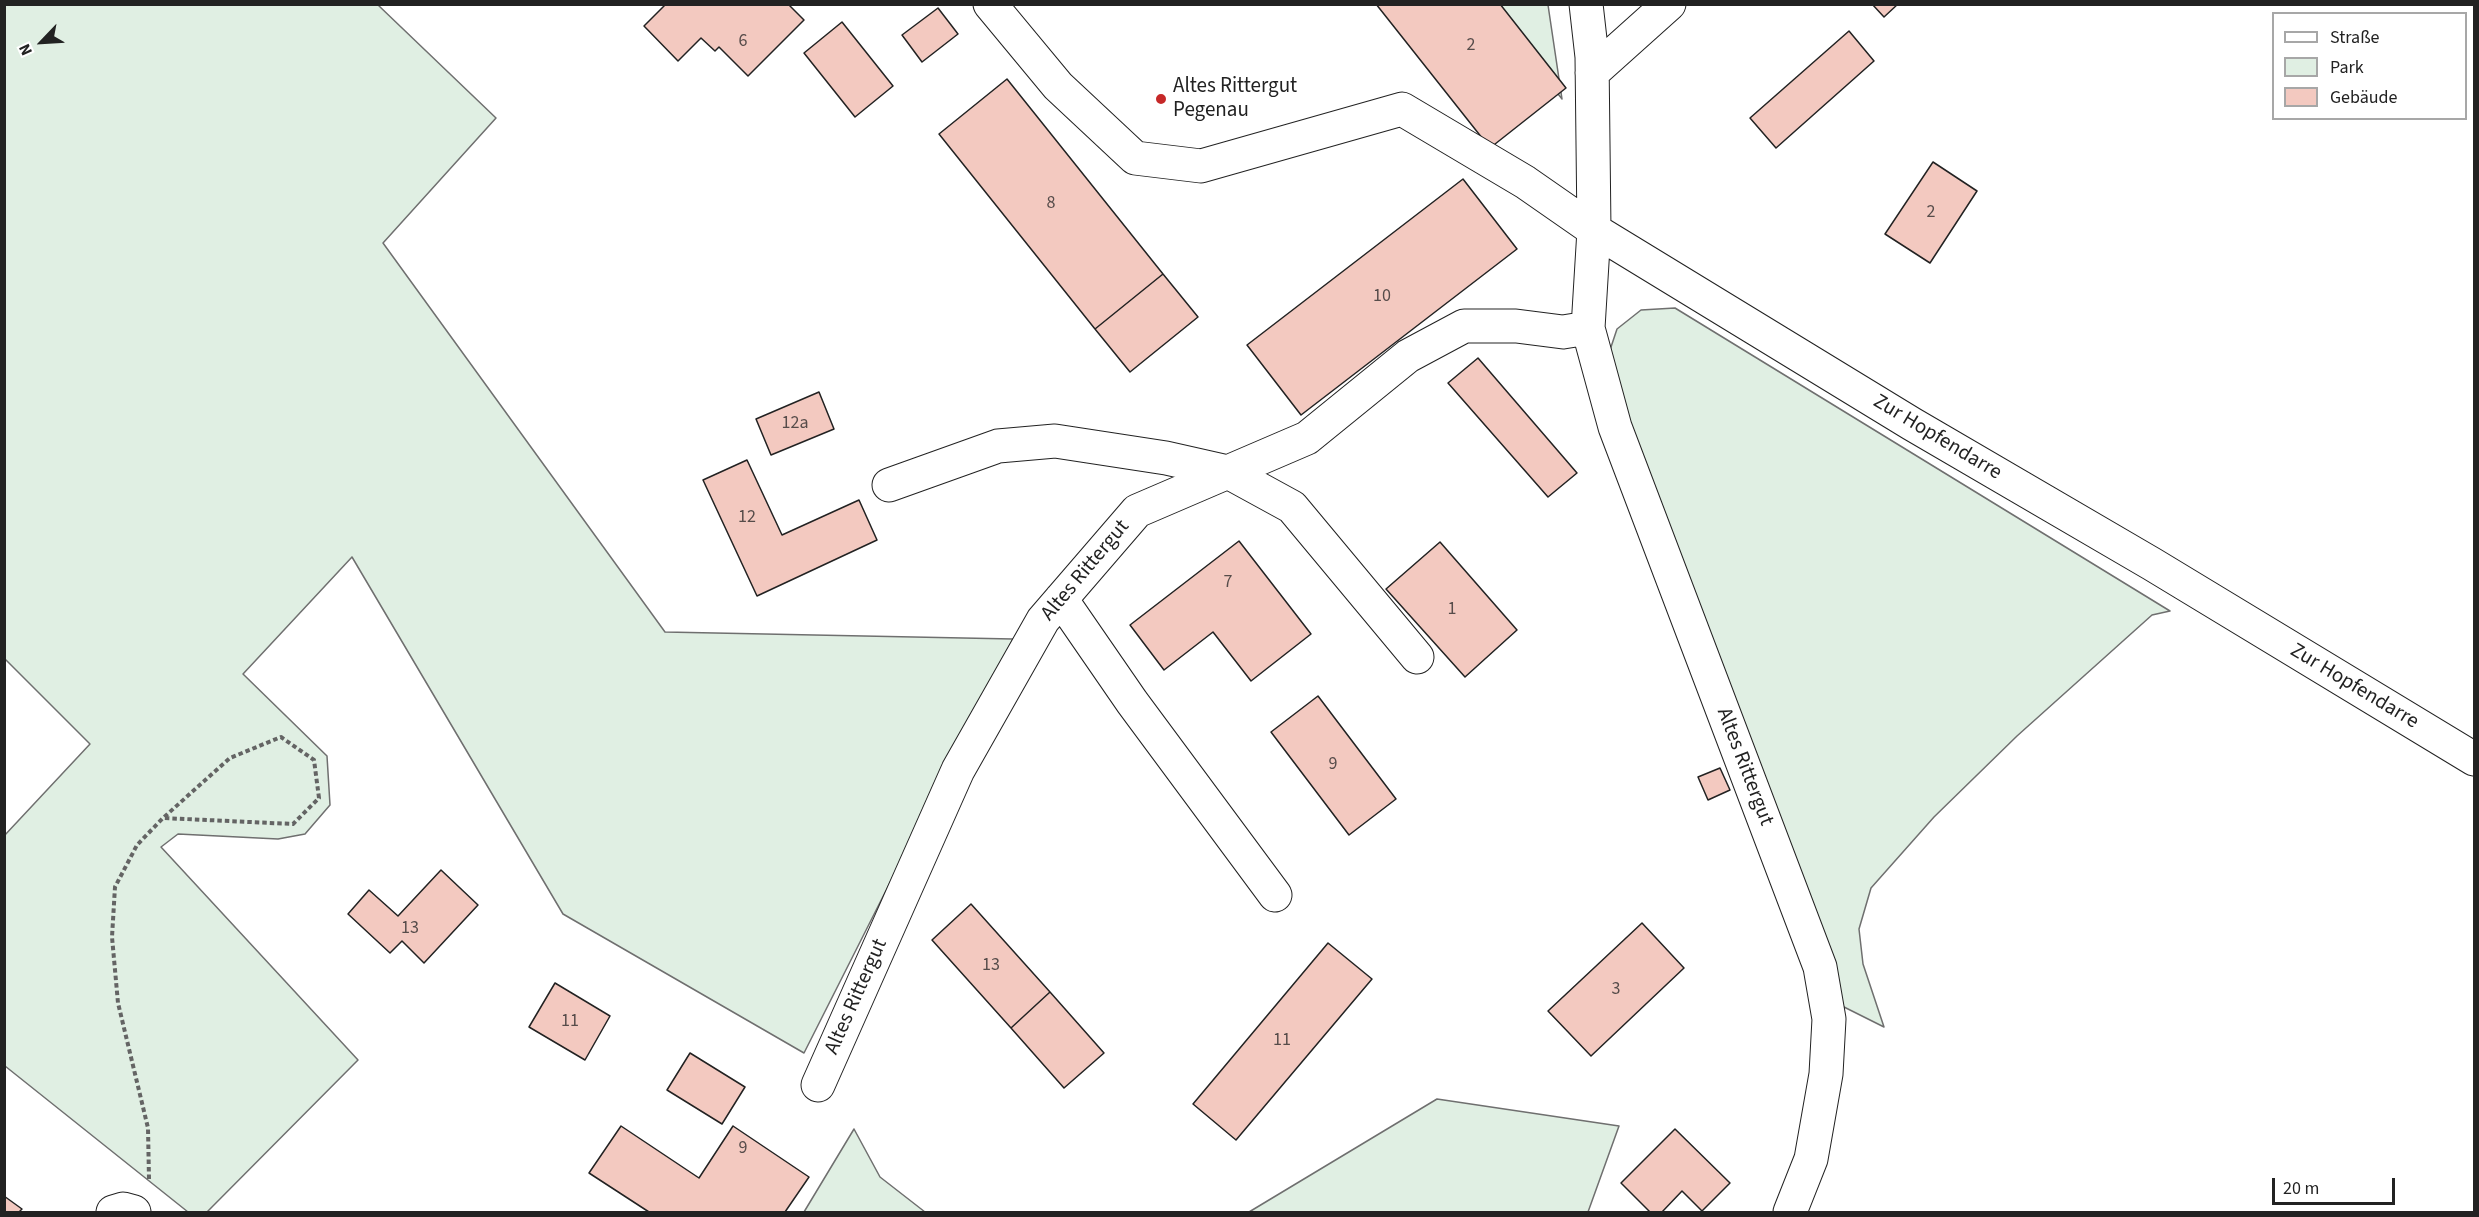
<!DOCTYPE html>
<meta charset="utf-8">
<style>
body{margin:0}
#map{position:relative;width:2479px;height:1217px;overflow:hidden;background:#fff;font-family:"Source Sans 3",sans-serif}
canvas{display:block}
.frame{position:absolute;inset:0;border:6px solid #222;pointer-events:none}
.legend{position:absolute;left:2272px;top:12px;width:195px;height:108px;box-sizing:border-box;background:#fff;border:2px solid #a7a7a7;margin:0;padding:8px 10px;list-style:none;font-size:18px;color:#222}
.legend li{display:flex;align-items:center;gap:12px;height:30px}
.legend b{width:30px;border:2px solid #a7a7a7}
.north{position:absolute;left:12px;top:12px;width:60px;height:60px;-webkit-text-stroke:4px #fff;paint-order:stroke;rotate:245deg;font-size:16px;font-weight:700;line-height:24px;text-align:center;color:#222}
.north::after{content:'';display:block;margin:auto;width:21px;height:27px;background:#222;clip-path:polygon(50% 0,100% 100%,50% 72%,0 100%)}
.scale{position:absolute;left:2272px;top:1178px;width:123px;height:27px;box-sizing:border-box;border:3px solid #222;border-top:0;padding-left:8px;font-size:18px;line-height:21px;white-space:nowrap;color:#222;-webkit-text-stroke:4px #fff;paint-order:stroke}
</style>
<div id="map">
<canvas width="2479" height="1217"></canvas>
<div class="frame"></div>
<ul class="legend">
<li><b style="height:8px;background:#fff"></b>Straße</li>
<li><b style="height:16px;background:#e0efe3"></b>Park</li>
<li><b style="height:16px;background:#f3c9c0"></b>Gebäude</li>
</ul>
<div class="north">N</div>
<div class="scale">20 m</div>
</div>
<script>
const ctx = document.querySelector('canvas').getContext('2d');
ctx.lineJoin = 'round';
function paint(path, color) {
  ctx.fillStyle = color;
  ctx.fill(path, 'evenodd');
}
function strokePath(path, color, width, dash) {
  ctx.strokeStyle = color;
  ctx.lineWidth = width;
  ctx.lineCap = dash ? 'butt' : 'round';
  ctx.setLineDash(dash || []);
  ctx.stroke(path);
}
function label(font, color, halo, rows, align = 'center') {
  ctx.font = font + ' "Source Sans 3",sans-serif';
  ctx.lineWidth = 4.5;
  ctx.setLineDash([]);
  ctx.textBaseline = 'middle';
  ctx.strokeStyle = halo;
  ctx.fillStyle = color;
  for (const [text, x, y, turn = 0] of rows) {
    ctx.save();
    ctx.translate(x, y);
    ctx.rotate((+turn || 0) * Math.PI / 180);
    ctx.textAlign = isNaN(turn) ? turn : align;
    if (halo) ctx.strokeText(text, 0, 0);
    ctx.fillText(text, 0, 0);
    ctx.restore();
  }
}
const green = new Path2D(`
 M 5,5 L 378,5 L 496,118 L 383,243 L 665,632 L 1013,639 L 804,1053 L 563,914 L 352,557 L 243,674 L 327,756 L 330,805 L 305,834 L 278,839 L 178,834 L 161,847 L 358,1060 L 207,1212 L 188,1212 L 5,1066 L 4,836 L 90,744 L 5,659 Z
 M 1488,5 L 1548,5 L 1562,99 Z
 M 1675,308 L 2170,611 L 2152,615 L 2017,736 L 1934,817 L 1871,888 L 1859,929 L 1863,964 L 1884,1027 L 1840,1005 L 1607,359 L 1617,329 L 1641,310 Z
 M 1437,1099 L 1619,1126 L 1588,1212 L 1249,1212 Z
 M 854,1129 L 880,1177 L 925,1212 L 804,1212 Z`);
paint(green, '#e0efe3');
strokePath(green, '#6f6f6f', 1.5);
const building = new Path2D(`
 M 666,4 L 788,4 L 804,20 L 748,76 L 719,47 L 715,51 L 701,38 L 678,61 L 644,26 Z
 M 1376,4 L 1500,4 L 1566,88 L 1490,148 Z
 M 1872,4 L 1898,4 L 1884,17 Z
 M 938,8 L 958,34 L 922,62 L 902,35 Z
 M 842,22 L 893,86 L 855,117 L 804,53 Z
 M 1849,31 L 1874,61 L 1776,148 L 1750,118 Z
 M 1007,79 L 1163,274 L 1095,329 L 939,134 Z
 M 1933,162 L 1977,191 L 1930,263 L 1885,234 Z
 M 1463,179 L 1517,249 L 1301,415 L 1247,345 Z
 M 1163,274 L 1198,317 L 1130,372 L 1095,329 Z
 M 1478,358 L 1577,473 L 1548,497 L 1448,383 Z
 M 819,392 L 834,429 L 771,455 L 756,419 Z
 M 747,460 L 782,535 L 859,500 L 877,540 L 757,596 L 703,480 Z
 M 1239,541 L 1311,634 L 1251,681 L 1213,632 L 1164,670 L 1130,625 Z
 M 1440,542 L 1517,630 L 1465,677 L 1386,589 Z
 M 1318,696 L 1396,799 L 1349,835 L 1271,732 Z
 M 1720,768 L 1730,790 L 1708,800 L 1698,777 Z
 M 441,870 L 478,905 L 424,963 L 402,941 L 390,953 L 348,914 L 369,890 L 398,916 Z
 M 971,904 L 1050,992 L 1011,1028 L 932,940 Z
 M 1642,923 L 1684,968 L 1591,1056 L 1548,1011 Z
 M 1328,943 L 1372,979 L 1236,1140 L 1193,1104 Z
 M 555,983 L 610,1016 L 585,1060 L 529,1027 Z
 M 1050,992 L 1104,1053 L 1064,1088 L 1011,1028 Z
 M 690,1053 L 745,1087 L 722,1124 L 667,1090 Z
 M 621,1126 L 699,1178 L 733,1126 L 809,1177 L 785,1212 L 649,1212 L 589,1173 Z
 M 1675,1129 L 1730,1183 L 1702,1211 L 1682,1191 L 1662,1212 L 1650,1212 L 1621,1183 Z
 M 4,1196 L 22,1209 L 19,1212 L 4,1212 Z`);
paint(building, '#f3c9c0');
strokePath(building, '#222', 1.5);
const minor = new Path2D(`
 M 990,4 L 1058,86 L 1135,158 L 1201,166 L 1402,109 L 1525,182 L 1594,230 L 1912,424 L 2152,564 L 2474,759
 M 1586,4 L 1592,57 L 1594,230 L 1588,328 L 1615,427 L 1820,967 L 1829,1019 L 1826,1074 L 1811,1159 L 1790,1212
 M 1592,73 L 1669,4
 M 889,485 L 998,446 L 1055,441 L 1166,458 L 1228,472 L 1292,507 L 1417,657
 M 1061,599 L 1132,702 L 1275,895
 M 818,1085 L 958,770 L 1043,620 L 1137,511 L 1307,438 L 1408,356 L 1464,326 L 1516,326 L 1563,332 L 1588,328
 M 113,1212 L 123,1209 L 134,1212`);
strokePath(minor, '#222', 35);
strokePath(new Path2D(`
 M 149,1179 L 148,1128 L 118,1003 L 112,937 L 115,887 L 137,845 L 163,818 L 230,758 L 281,737 L 314,760 L 319,798 L 293,824 L 163,818`), '#646464', 4, [4.5, 3]);
strokePath(minor, '#fff', 33);
for (const [x, y, r, color] of [
 [1161,99,6,"#c62828"]
]) {
  const dot = new Path2D();
  dot.arc(x, y, r, 0, 2 * Math.PI);
  ctx.fillStyle = color;
  ctx.fill(dot);
  strokePath(dot, '#fff', 2);
}
label('18px', '#564c4a', null, [
 ["6",743,42],
 ["2",1471,46],
 ["8",1051,204],
 ["2",1931,213],
 ["10",1382,297],
 ["12a",795,424],
 ["12",747,518],
 ["7",1228,583],
 ["1",1452,610],
 ["9",1333,765],
 ["13",410,929],
 ["13",991,966],
 ["3",1616,990],
 ["11",570,1022],
 ["11",1282,1041],
 ["9",743,1149]
]);
label('21px', '#222', '#fff', [
 ["Altes Rittergut",1173,87],
 ["Pegenau",1173,111]
], 'left');
label('21px', '#222', '#fff', [
 ["Zur Hopfendarre",1937,438,31],
 ["Altes Rittergut",1086,571,-50],
 ["Zur Hopfendarre",2354,687,31],
 ["Altes Rittergut",1744,767,69],
 ["Altes Rittergut",857,997,-66]
]);
</script>
